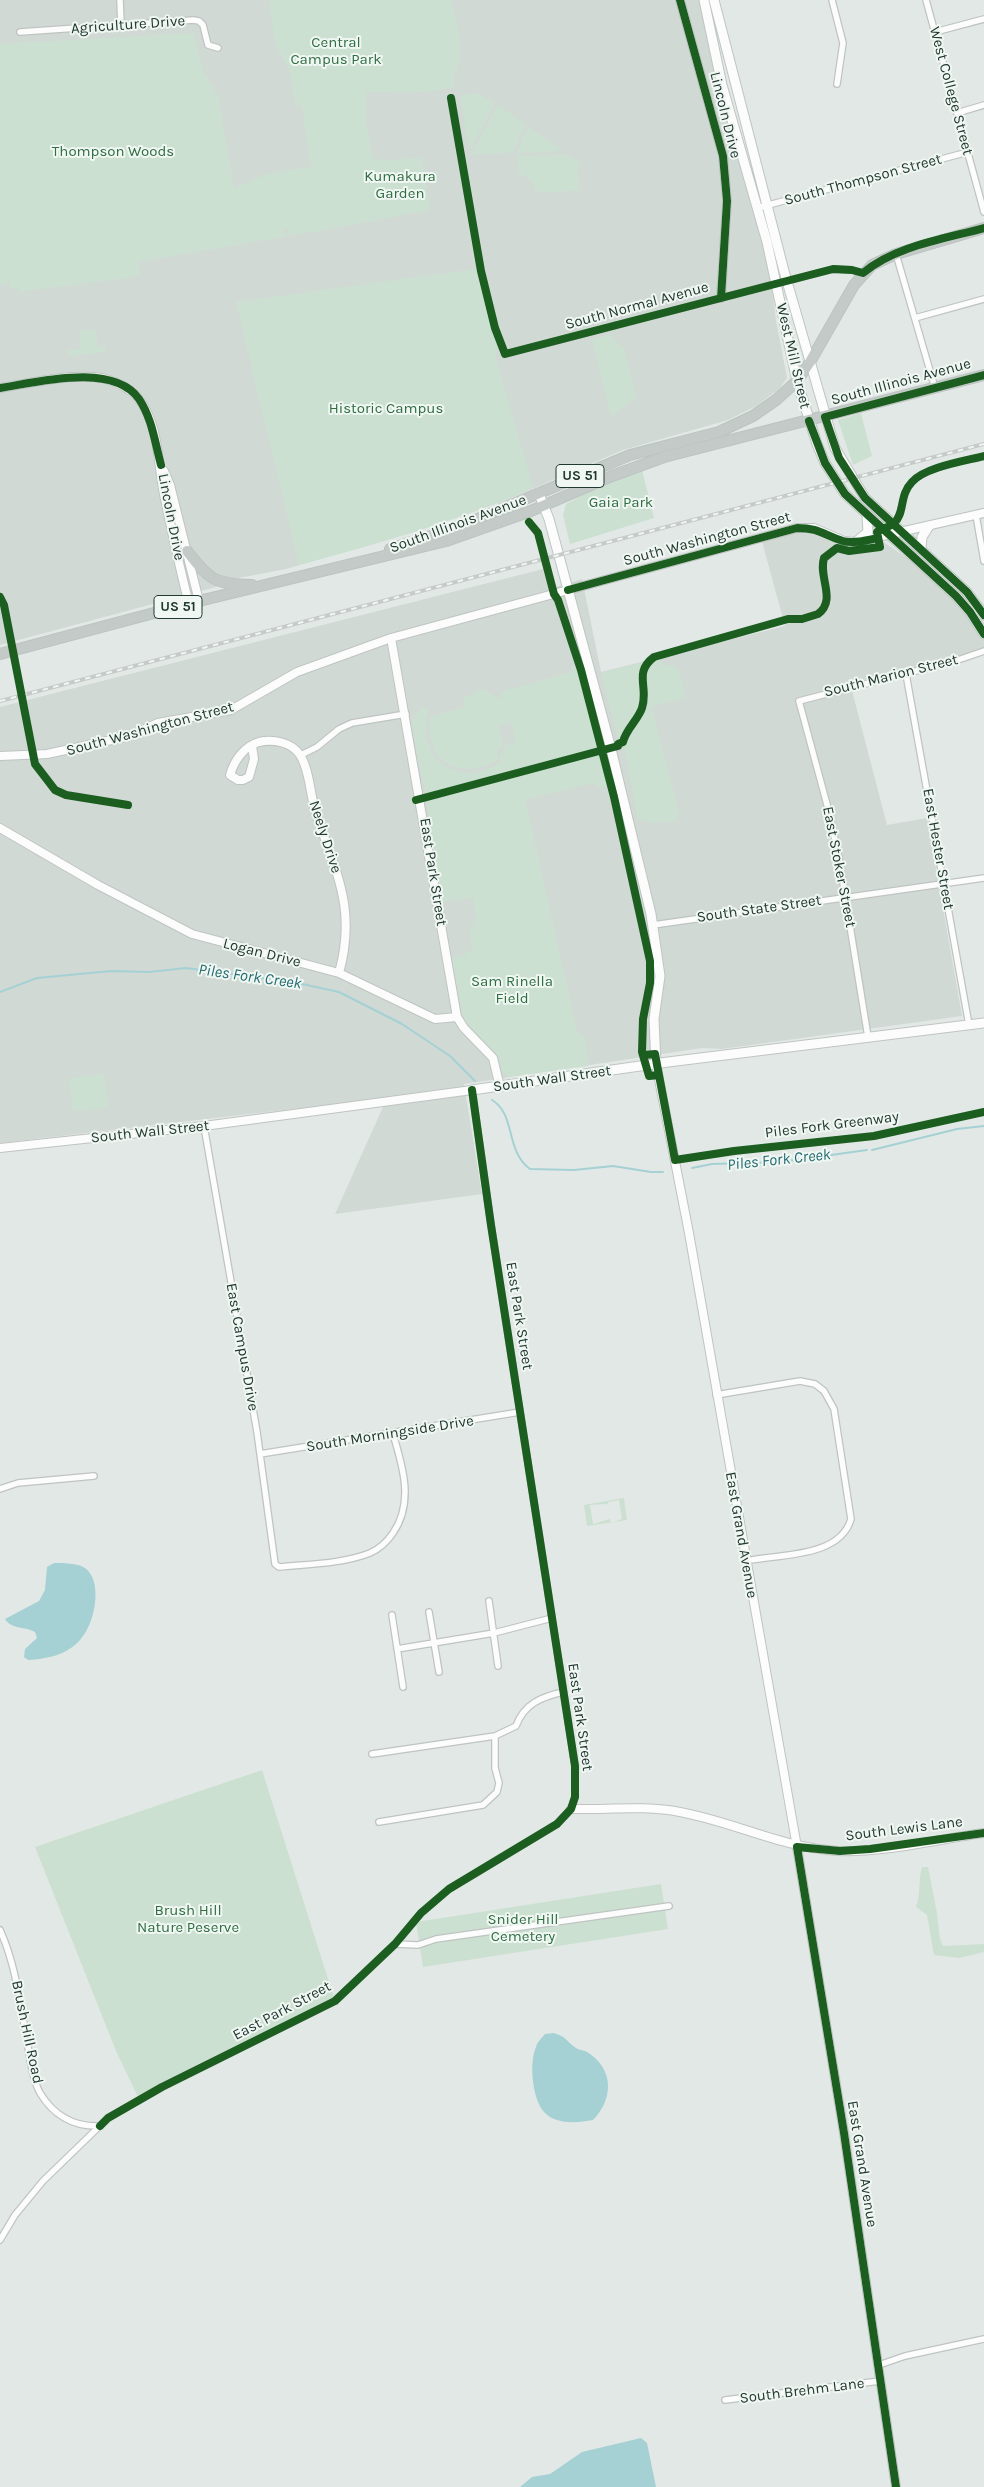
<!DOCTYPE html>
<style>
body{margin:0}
canvas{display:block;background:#e2e8e5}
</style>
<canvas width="984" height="2487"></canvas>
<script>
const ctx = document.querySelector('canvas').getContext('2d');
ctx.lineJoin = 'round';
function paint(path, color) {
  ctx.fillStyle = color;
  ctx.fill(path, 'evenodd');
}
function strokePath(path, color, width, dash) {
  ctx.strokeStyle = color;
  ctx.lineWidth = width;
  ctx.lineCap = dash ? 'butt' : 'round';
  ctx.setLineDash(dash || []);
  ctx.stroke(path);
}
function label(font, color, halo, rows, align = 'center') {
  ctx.font = font + ' Karla,sans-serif';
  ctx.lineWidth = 4;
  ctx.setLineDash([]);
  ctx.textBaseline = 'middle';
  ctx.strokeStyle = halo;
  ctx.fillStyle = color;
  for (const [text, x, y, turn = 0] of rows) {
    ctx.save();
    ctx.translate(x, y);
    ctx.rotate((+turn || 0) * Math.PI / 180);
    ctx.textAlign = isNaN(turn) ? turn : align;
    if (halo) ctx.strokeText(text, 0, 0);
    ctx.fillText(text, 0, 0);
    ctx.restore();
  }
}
paint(new Path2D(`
 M 0,0 L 700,0 L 770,266 L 776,321 L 787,378 L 779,389 L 756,406 L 728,420 L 623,450 L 504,501 L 419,530 L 286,569 L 228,580 L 216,587 L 0,645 Z
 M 814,528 L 844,541 L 860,553 L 878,538 L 941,582 L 984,634 L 984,651 L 851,687 L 887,825 L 927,818 L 962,1016 L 722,1049 L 702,1048 L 464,1084 L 482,1194 L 335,1214 L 387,1098 L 0,1143 L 0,707 L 543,569 L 549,589 L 582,579 L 601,672 L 785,626 L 761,538 Z`), '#d1d9d5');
paint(new Path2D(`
 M 269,0 L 451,0 C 456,24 468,55 453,76 L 455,86 C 423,96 398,91 366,92 L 366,125 L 373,159 L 396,160 L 422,157 L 430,210 L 330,229 L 322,194 L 329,229 L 290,236 L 289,229 L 283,230 L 288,236 L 138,262 L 139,276 L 19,292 L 18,288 L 10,288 L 9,282 L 0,284 L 0,44 L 194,33 L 199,58 L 204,73 L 218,96 L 234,188 L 267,174 L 311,167 L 315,169 L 310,162 L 302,105 L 296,106 L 290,71 L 275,44 Z
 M 477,93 L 495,103 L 471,148 L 469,148 L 460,96 Z
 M 498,105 L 525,124 L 513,152 L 471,155 Z
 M 528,127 L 562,150 L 561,151 L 517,153 Z
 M 568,155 L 581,164 L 577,171 L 580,190 L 547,193 L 535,190 L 532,186 L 534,183 L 523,174 L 520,177 L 517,156 Z
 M 475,269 L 498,344 L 495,356 L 533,488 C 458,521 378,544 299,565 L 236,302 Z
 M 95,329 L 98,347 L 105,347 L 106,352 L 68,356 L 67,350 L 81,349 L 79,331 Z
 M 611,335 L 624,349 L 636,397 L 611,417 L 592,339 Z
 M 861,413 L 872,456 L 853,465 L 838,420 Z
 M 642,470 L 654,518 L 570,544 L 563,515 L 566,504 L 611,480 Z
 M 660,658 L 663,666 L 671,665 L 678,668 L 686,697 L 651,707 L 680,815 L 677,816 L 677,821 L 652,823 L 638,819 L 623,742 L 618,738 L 601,673 Z
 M 578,666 L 600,750 L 426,795 L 411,726 L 414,717 L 422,707 L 428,708 C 427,718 424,729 426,739 C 435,774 475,783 501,761 L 499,755 L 504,753 L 503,747 L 497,749 L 498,760 C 460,781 424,763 430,717 L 465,707 L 463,697 L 474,695 L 474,691 L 483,689 L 499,699 L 503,691 L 572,672 L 571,667 ZM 511,722 L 516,743 L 503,746 L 498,725 Z
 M 598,753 L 602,755 L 607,785 L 599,788 L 594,783 L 525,799 L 577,1031 L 585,1038 L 588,1066 L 508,1077 L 502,1071 L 496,1054 L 468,1025 L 462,1013 L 451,957 L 466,955 L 466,952 L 472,950 L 470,930 L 476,917 L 473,898 L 442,902 L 426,800 Z
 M 104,1074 L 108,1107 L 73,1111 L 69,1078 Z
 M 624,1498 L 627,1520 L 587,1526 L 584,1505 ZM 619,1500 L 622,1519 L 611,1523 L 610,1519 L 593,1524 L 590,1505 L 608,1504 L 608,1502 Z
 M 262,1770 L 335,2001 L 139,2099 L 116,2051 L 35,1847 Z
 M 922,1867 L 928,1867 L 937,1913 L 940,1939 L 943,1946 L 984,1944 L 984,1952 L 959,1958 L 934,1955 L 927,1915 L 916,1907 C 921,1893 918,1881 922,1867 Z
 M 661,1884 L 668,1929 L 423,1967 L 416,1922 Z`), '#cce0d1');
paint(new Path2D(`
 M 54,1563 C 63,1563 77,1563 85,1568 C 103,1581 95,1621 83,1636 C 71,1654 48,1659 28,1660 L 24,1657 L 25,1649 L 37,1638 L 35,1632 C 25,1626 12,1630 5,1619 L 39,1601 L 45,1590 L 47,1567 Z
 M 554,2033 C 568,2038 565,2040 576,2048 C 579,2050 583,2050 587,2052 C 614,2068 614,2099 593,2120 C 578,2123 556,2125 544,2112 C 532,2098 529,2063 536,2047 C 537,2042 542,2038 545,2034 Z
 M 641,2438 L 647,2443 L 656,2487 L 520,2487 L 532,2477 L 550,2474 L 582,2452 Z`), '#a5d1d4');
strokePath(new Path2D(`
 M 0,992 L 37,978 L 112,971 L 149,972 L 186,968 L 293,982 L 339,992 L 402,1024 L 450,1056 L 475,1081
 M 492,1100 C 516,1114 505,1151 530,1169 L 574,1170 L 613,1166 L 651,1172 L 663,1172
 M 872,1150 L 957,1129 L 984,1126
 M 692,1168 L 712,1164 L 781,1162 L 867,1150`), '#a5d1d4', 2);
const minor = new Path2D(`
 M 120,0 L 121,24
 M 832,0 L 843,43 L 837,84
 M 926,0 L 984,212
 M 20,32 L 193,20 L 199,21 L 203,25 L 208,45 L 218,48
 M 935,32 L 984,19
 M 957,113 L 984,105
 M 757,208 L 968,152
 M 896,254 L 935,388
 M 915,318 L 984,299
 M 505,354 L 833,269 L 852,270 L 863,273
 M 976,515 L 984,561
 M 906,674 L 969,1025
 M 301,755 L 317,747 L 339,729 L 352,723 L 406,714
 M 653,925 L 984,878
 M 868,1037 L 839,858 L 829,812 L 799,701 L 955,661 L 984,651
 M 204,1126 L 257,1432 L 275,1564 L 279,1567 C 308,1564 342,1564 370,1553 C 379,1549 387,1542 393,1533 C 414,1503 403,1467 393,1434
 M 716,1395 L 800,1381 L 815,1384 L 824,1391 L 834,1409 L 851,1519 C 840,1558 779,1554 746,1561
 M 260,1454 L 520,1412
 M 0,1489 L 18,1483 L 94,1476
 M 489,1601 L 498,1666
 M 429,1612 L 439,1672
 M 392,1615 L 403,1687
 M 397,1649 L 494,1633 L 552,1618
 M 372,1754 L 495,1736 L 516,1726 C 524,1704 541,1697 563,1692
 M 379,1822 L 483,1805 L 497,1792 L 499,1783 L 495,1768 L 495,1736
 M 0,1930 C 16,1965 20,2004 27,2041 C 30,2058 32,2078 40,2093 C 54,2116 74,2127 100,2126
 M 395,1944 L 418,1945 L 436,1939 L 669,1906
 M 0,2240 L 15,2215 L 43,2181 L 108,2118 L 162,2087 L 335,2001 L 395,1944 L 421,1913 L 449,1889 L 557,1824 L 571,1809 L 575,1797 L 575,1766 L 491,1225 L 472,1090
 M 879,2365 L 905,2356 L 984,2339
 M 725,2400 L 880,2381`);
const tertiary = new Path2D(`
 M 680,0 L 723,156 L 727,201 L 721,298
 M 0,388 C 33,383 69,373 102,378 C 115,381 130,388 138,398 C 158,422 158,460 163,489 C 171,527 179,566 189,604
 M 164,471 L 170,485 L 199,601
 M 391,638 L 457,1017
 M 252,746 L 254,759 L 249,777 L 243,780 L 238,780 L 230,775 C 234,761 244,746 259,742 C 273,739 292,742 300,755 C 309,769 310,791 314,806 C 333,869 358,904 339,973
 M 0,756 L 47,754 L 130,736 L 158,723 L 231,710 L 297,672 L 391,638 L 797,528 L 814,528 L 844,541 L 856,542 L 984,513
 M 0,828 L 98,885 L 192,934 L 339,973 L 435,1019 L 457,1017 L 464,1028 L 493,1058 L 500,1087
 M 656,1064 L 689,1233 L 797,1847 L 844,2133 L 896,2487
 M 0,1148 L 204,1126 L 472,1090
 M 571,1809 C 606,1810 645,1805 680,1812 C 734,1822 783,1848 838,1851 C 883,1853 939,1839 984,1833`);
const secondary = new Path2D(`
 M 704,0 L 722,85 L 767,242 L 797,381 L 817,444 L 825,463 L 845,494 L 956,596 L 970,612 L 984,634
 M 714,0 L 784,271 L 835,448 L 865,498 L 967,592 L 984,615
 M 539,494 L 549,519 L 611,749 L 651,914 L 660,976 L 654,1019 L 656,1064
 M 856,542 L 868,532 L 867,516
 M 921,548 L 922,537 L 929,526
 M 472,1090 L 668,1062 L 984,1023`);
const trunk = new Path2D(`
 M 390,549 L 456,528 L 630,455 L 719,432 L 753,416 L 776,400 L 797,381 L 810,362 L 854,285 L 872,265 L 896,254 L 984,228
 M 187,551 C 209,580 215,584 252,585
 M 0,654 L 199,601 L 446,541 L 531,511 L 612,476 L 664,457 L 984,375`);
strokePath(minor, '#bfc4c2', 8);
strokePath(tertiary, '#bfc4c2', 10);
strokePath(secondary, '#bfc5c2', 11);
strokePath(trunk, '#bcc4c1', 12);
strokePath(minor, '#fbfcfb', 5.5);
strokePath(tertiary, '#fbfcfb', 8);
strokePath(secondary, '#fbfcfb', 9);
strokePath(trunk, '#c4cac8', 10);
const rail = new Path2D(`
 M 0,701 L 984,444`);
strokePath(rail, '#c6cac8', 4);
strokePath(rail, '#f0f7f3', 2, [5.5]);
strokePath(new Path2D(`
 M 680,0 L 723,156 L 727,201 L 721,298
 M 451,98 L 481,271 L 495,328 L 505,354 L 833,269 L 852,270 L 863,273 C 895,246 944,239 984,228
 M 984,375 L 825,417 L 839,458 L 865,498 L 967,592 L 984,615
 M 0,388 C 38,382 113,362 139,399 C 152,418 155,443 161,465
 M 809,421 L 825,463 L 845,494 L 956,596 L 970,612 L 984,634
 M 529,522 L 538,533 L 554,594 L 558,600 L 581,670 L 614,797 L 650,961 L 650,983 L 643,1019 L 642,1052 L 649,1076 L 659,1075
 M 568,590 L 797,528 C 820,528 823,535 843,541 C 854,544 867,540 878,538
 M 0,597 L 4,605 L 35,764 L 55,790 L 66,795 L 128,805
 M 416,800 L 618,746 L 618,744 L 623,742 C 626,729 638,720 642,708 C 649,687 633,673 654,657 L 788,619 L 802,619 L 818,614 C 837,600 818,577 824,558 L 837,548 L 849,551 L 880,547 L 877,532 C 882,529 889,527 894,523 C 905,514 899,495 912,482 C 925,467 965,461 984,456
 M 644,1055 L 655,1054 L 675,1160 L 734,1151 L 874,1136 L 984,1112
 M 100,2126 L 108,2118 L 162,2087 L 335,2001 L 395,1944 L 421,1913 L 449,1889 L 557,1824 L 571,1809 L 575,1797 L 575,1766 L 491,1225 L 472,1090
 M 896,2487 L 844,2133 L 797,1847 L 840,1851 L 870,1849 L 984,1833`), '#1b5e20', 8);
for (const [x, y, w] of [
 [580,476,48],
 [178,607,48]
]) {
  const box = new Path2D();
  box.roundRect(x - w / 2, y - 11.5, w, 23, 4);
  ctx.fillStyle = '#f0f7f3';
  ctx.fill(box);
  strokePath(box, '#223931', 1);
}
label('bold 14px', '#223931', null, [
 ["US 51",580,476],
 ["US 51",178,607]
]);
label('15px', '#223931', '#f0f7f3', [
 ["Agriculture Drive",128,25,-4],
 ["West College Street",951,91,75],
 ["Lincoln Drive",725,115,76],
 ["South Thompson Street",863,180,-15],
 ["South Normal Avenue",637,306,-15],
 ["West Mill Street",793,356,77],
 ["South Illinois Avenue",901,382,-15],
 ["Lincoln Drive",171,517,79],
 ["South Illinois Avenue",458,524,-20],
 ["South Washington Street",707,539,-15],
 ["South Marion Street",891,676,-14],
 ["South Washington Street",150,729,-15],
 ["Neely Drive",325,837,72],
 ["East Hester Street",938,849,80],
 ["East Stoker Street",839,867,79],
 ["East Park Street",433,872,81],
 ["South State Street",759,909,-8],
 ["Logan Drive",262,953,14],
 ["South Wall Street",552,1079,-8],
 ["Piles Fork Greenway",832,1125,-7],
 ["South Wall Street",150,1132,-6],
 ["East Park Street",519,1316,81],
 ["East Campus Drive",242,1347,80],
 ["South Morningside Drive",390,1434,-9],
 ["East Grand Avenue",741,1535,80],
 ["East Park Street",580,1717,82],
 ["South Lewis Lane",904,1829,-7],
 ["East Park Street",282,2011,-28],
 ["Brush Hill Road",27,2032,78],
 ["East Grand Avenue",862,2164,81],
 ["South Brehm Lane",802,2391,-7]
]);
label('15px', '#2f6d42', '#f0f7f3', [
 ["Central",336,43],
 ["Campus Park",336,60],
 ["Thompson Woods",113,152],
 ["Kumakura",400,177],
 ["Garden",400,194],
 ["Historic Campus",386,409],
 ["Gaia Park",621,503],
 ["Sam Rinella",512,982],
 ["Field",512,999],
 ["Brush Hill",188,1911],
 ["Nature Peserve",188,1928],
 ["Snider Hill",523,1920],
 ["Cemetery",523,1937]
]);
label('italic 16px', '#216a70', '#f0f7f3', [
 ["Piles Fork Creek",250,977,8],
 ["Piles Fork Creek",779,1160,-6]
]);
</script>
